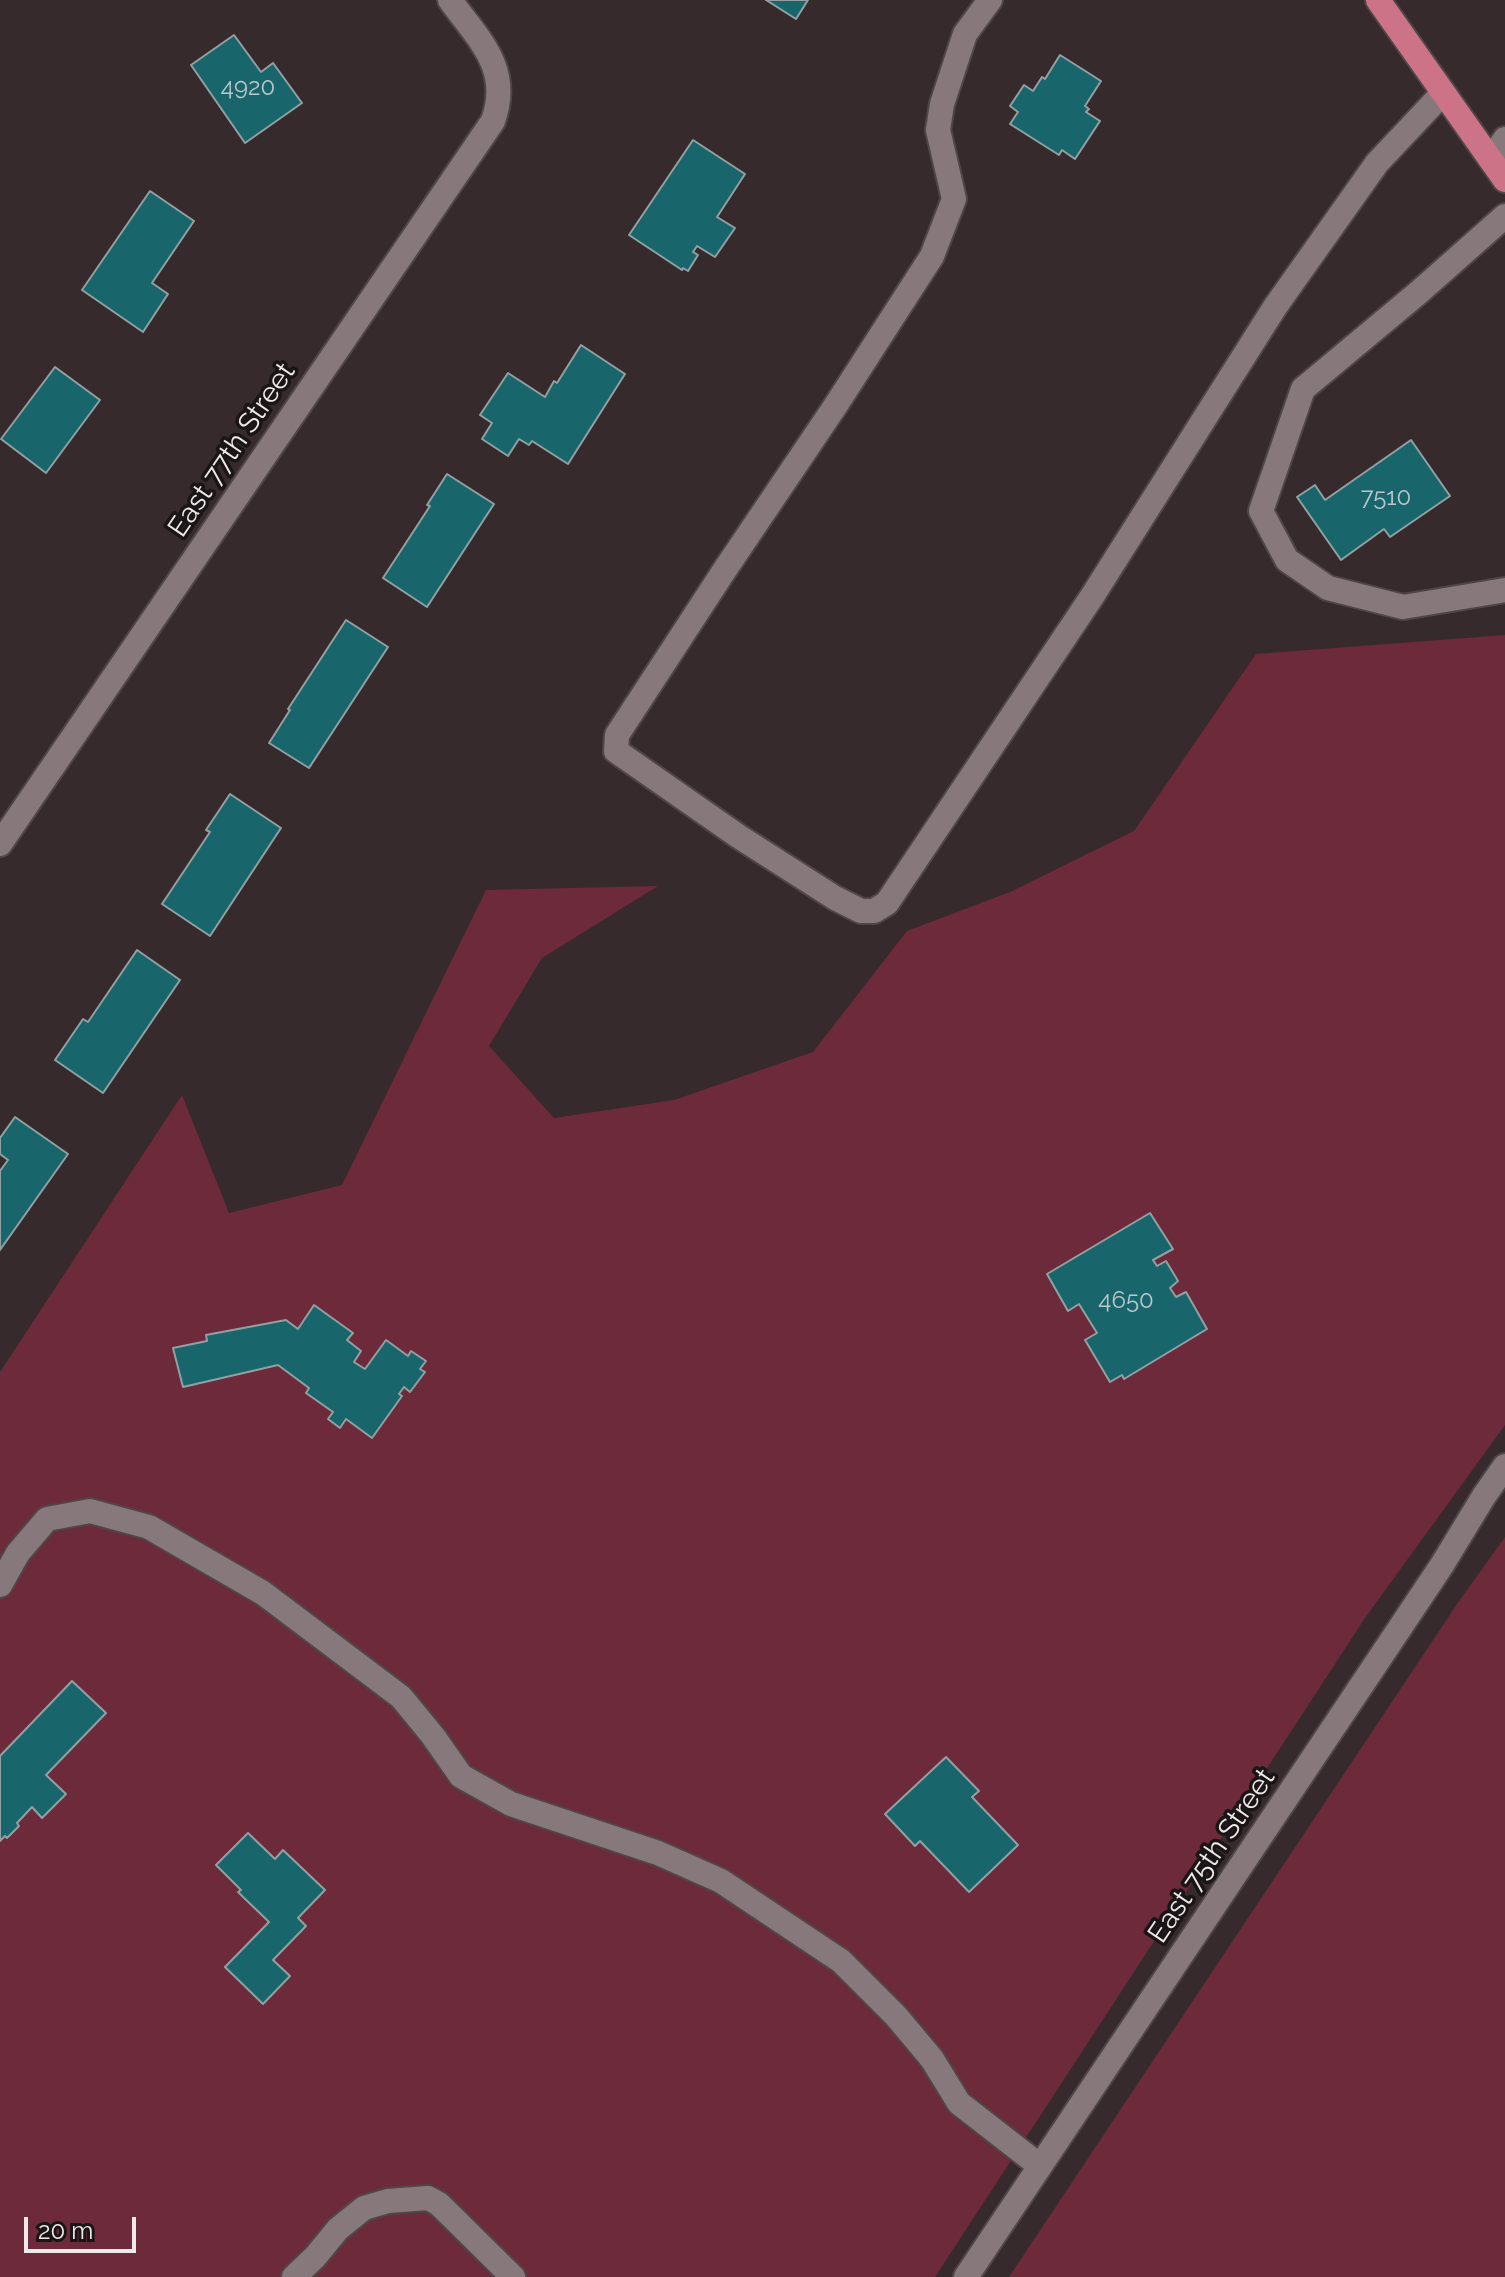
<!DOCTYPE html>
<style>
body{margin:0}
#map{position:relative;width:1505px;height:2277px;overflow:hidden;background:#362a2c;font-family:Raleway,sans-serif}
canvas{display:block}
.scale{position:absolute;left:24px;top:2217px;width:112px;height:36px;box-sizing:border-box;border:4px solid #f0e8e9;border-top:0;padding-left:10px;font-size:24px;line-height:28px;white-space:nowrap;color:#f0e8e9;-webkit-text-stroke:6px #1a1516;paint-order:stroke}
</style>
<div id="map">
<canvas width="1505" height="2277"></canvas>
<div class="scale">20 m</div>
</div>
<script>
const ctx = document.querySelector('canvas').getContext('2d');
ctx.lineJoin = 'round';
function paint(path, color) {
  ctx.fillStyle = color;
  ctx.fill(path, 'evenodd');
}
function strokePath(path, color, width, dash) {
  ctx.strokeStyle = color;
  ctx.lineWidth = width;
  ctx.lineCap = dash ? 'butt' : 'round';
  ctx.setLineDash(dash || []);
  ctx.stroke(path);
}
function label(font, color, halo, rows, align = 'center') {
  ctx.font = font + ' Raleway,sans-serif';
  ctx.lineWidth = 7;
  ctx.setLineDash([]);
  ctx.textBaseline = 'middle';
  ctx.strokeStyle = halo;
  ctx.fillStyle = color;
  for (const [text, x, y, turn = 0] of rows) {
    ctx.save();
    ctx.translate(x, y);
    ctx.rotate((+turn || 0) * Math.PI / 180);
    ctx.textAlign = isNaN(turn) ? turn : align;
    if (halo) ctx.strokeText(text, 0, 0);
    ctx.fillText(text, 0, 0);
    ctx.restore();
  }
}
paint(new Path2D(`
 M 1505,635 L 1505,1425 L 1365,1618 L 935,2277 L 0,2277 L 0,1372 L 182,1095 L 229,1213 L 342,1185 L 486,890 L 658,886 L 542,958 L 489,1046 L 554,1118 L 674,1100 L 813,1052 L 907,931 L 1010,892 L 1134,831 L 1256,654 Z
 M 1505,1537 L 1505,2277 L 1009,2277 L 1457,1604 Z`), '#6d2a3b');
const building = new Path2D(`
 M 766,0 L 808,0 L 796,19 Z
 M 234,35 L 261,72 L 273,63 L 302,103 L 245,143 L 191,65 Z
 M 1060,55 L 1101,81 L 1085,106 L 1089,109 L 1086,112 L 1100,121 L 1075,159 L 1062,150 L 1059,155 L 1010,124 L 1018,112 L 1010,106 L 1024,85 L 1033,91 L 1042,77 L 1045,79 Z
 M 693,140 L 745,174 L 717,217 L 735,228 L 715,257 L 697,246 L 693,252 L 698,255 L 688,271 L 683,268 L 682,270 L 629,235 Z
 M 150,191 L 194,221 L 152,283 L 168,294 L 143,332 L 82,290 Z
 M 581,345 L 625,374 L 568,464 L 532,441 L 529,445 L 519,439 L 508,456 L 482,439 L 492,423 L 480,415 L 508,373 L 545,397 L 554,381 L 557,383 Z
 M 55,367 L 100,400 L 46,473 L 1,439 Z
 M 1411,440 L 1450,496 L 1390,537 L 1384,529 L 1341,560 L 1297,497 L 1315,485 L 1325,500 Z
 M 447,474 L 494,504 L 427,607 L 383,578 L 430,506 L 427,505 Z
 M 346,620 L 388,647 L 309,768 L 269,743 L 290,710 L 288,709 Z
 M 230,794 L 281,828 L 210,936 L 162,904 L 210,832 L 206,830 Z
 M 137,950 L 180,980 L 103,1093 L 55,1060 L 83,1019 L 88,1022 Z
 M 15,1117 L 68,1154 L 0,1250 L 0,1171 L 8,1160 L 0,1154 L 0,1138 Z
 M 1150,1213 L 1173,1249 L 1153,1260 L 1157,1266 L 1166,1261 L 1178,1281 L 1170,1288 L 1176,1297 L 1186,1292 L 1207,1329 L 1124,1379 L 1122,1375 L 1110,1382 L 1085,1340 L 1097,1333 L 1079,1304 L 1068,1311 L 1047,1274 Z
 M 314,1305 L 353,1333 L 347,1340 L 361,1351 L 354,1362 L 365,1369 L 386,1340 L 408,1356 L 411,1351 L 426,1361 L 420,1369 L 425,1372 L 410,1392 L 404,1387 L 399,1394 L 402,1396 L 372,1438 L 346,1419 L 340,1428 L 328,1419 L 333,1412 L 306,1393 L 309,1388 L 278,1365 L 183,1387 L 173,1348 L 207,1341 L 206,1335 L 286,1320 L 298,1329 Z
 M 72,1681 L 106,1713 L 46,1775 L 66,1794 L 42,1818 L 32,1807 L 17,1823 L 19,1826 L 7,1838 L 5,1836 L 0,1841 L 0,1756 Z
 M 946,1757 L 979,1791 L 972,1797 L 1018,1845 L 969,1892 L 920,1841 L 915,1846 L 885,1814 Z
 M 248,1833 L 275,1859 L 283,1850 L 325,1890 L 298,1918 L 306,1926 L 273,1960 L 290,1976 L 263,2004 L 225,1967 L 269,1922 L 238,1892 L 241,1890 L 216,1865 Z`);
paint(building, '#19656c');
strokePath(building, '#91a1a2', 2);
const minor = new Path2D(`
 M 990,0 L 965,34 L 942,104 L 938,130 L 954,199 L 932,256 L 836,405 L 724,571 L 617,735 L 616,751 L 738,836 L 835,898 L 861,911 L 874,911 L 887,903 L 1093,595 L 1275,307 L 1377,163 L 1443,93
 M 1491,160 L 1505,139
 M 1505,216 L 1418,293 L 1303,389 L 1261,511 L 1287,560 L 1328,588 L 1403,607 L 1505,590
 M 0,844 L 493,121 C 512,68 478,39 450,0
 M 0,1585 L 18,1553 L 47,1519 L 90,1511 L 149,1527 L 263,1593 L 401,1697 L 433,1736 L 461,1776 L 511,1804 L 658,1853 L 721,1881 L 841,1961 L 896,2016 L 932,2059 L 959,2103 L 1040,2166
 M 294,2277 L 315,2257 L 338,2229 L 364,2208 L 388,2201 L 428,2198 L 439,2204 L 513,2277
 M 966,2277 L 1442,1565 L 1484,1496 L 1505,1466`);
const major = new Path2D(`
 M 1378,0 L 1505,180`);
strokePath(minor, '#504648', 28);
strokePath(major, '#504648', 28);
strokePath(minor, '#87797b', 24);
strokePath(major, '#cd7388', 24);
label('24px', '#bac7ca', null, [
 ["4920",248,88],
 ["7510",1386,498],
 ["4650",1126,1301]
]);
label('28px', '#f0e8e9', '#1a1516', [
 ["East 77th Street",232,450,-56],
 ["East 75th Street",1212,1856,-56]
]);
</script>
